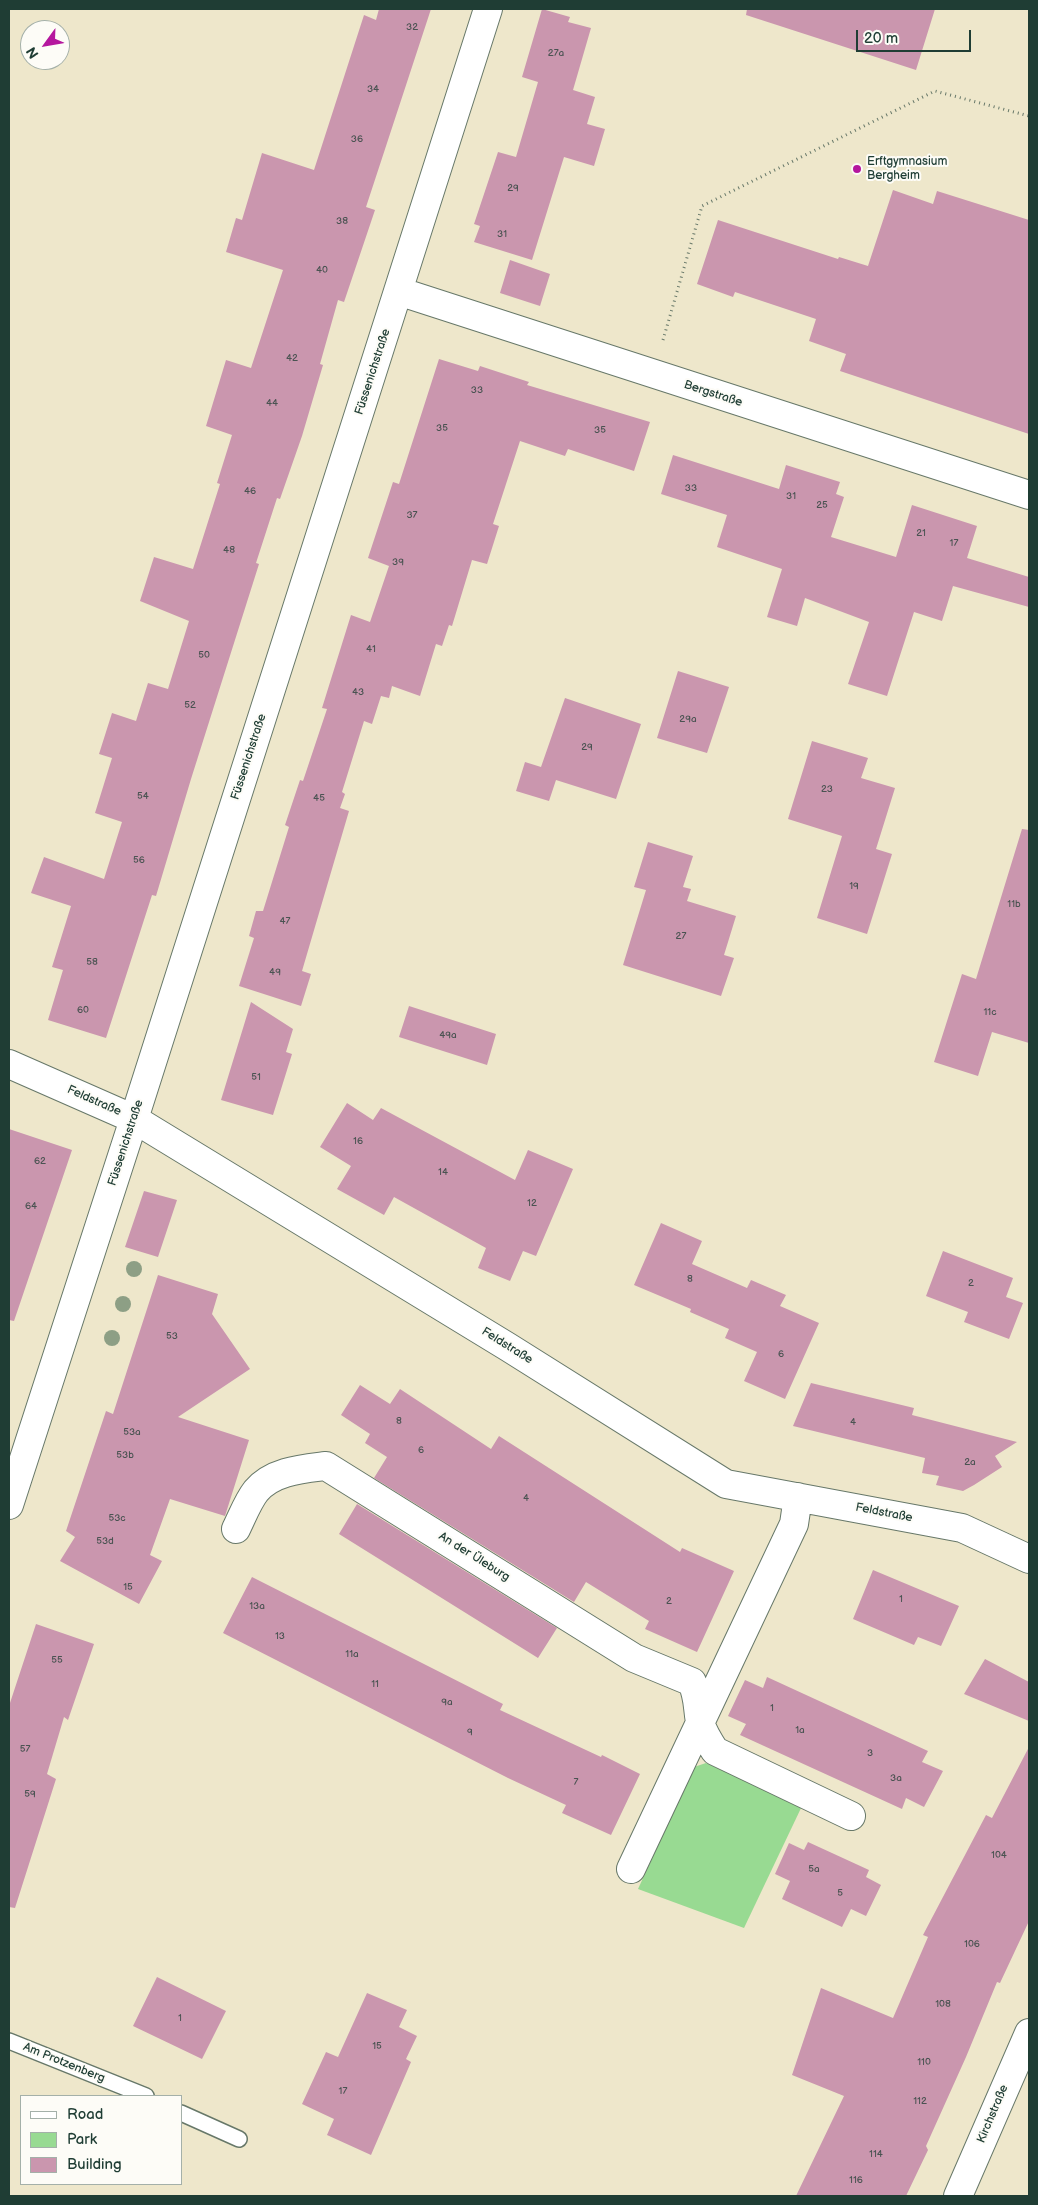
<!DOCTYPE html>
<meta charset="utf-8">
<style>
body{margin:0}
#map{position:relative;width:1038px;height:2205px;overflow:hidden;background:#eee7cb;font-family:"Balsamiq Sans",sans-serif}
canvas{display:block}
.frame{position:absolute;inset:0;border:10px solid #1f3d34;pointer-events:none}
.legend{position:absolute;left:20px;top:2095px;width:162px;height:90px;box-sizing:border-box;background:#fdfcf7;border:1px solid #a4b0a9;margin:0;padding:6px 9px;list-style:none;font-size:15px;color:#1f3d34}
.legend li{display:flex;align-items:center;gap:10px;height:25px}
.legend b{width:25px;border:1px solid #a4b0a9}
.north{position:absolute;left:20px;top:20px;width:50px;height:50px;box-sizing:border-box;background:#fdfcf7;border:1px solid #a4b0a9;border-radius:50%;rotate:238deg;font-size:14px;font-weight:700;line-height:20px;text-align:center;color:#1f3d34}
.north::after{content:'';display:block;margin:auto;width:18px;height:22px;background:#b5179e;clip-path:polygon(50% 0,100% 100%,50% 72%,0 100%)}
.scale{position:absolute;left:856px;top:30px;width:115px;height:22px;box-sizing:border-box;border:2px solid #1f3d34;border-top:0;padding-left:6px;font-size:15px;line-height:18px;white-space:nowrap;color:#1f3d34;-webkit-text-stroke:4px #fdfcf7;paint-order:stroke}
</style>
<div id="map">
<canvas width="1038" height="2205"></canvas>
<div class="frame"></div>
<ul class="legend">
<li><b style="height:6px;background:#fff"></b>Road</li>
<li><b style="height:14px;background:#98da92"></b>Park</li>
<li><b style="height:14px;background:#ca96ae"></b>Building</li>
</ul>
<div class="north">N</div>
<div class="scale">20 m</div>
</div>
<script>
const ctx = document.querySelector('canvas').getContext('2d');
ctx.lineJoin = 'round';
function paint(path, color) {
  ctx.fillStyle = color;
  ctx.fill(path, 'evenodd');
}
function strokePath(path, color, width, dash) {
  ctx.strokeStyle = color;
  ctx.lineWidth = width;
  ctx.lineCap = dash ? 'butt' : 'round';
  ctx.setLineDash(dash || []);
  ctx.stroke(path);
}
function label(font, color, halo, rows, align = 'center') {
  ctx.font = font + ' "Balsamiq Sans",sans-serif';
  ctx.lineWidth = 4;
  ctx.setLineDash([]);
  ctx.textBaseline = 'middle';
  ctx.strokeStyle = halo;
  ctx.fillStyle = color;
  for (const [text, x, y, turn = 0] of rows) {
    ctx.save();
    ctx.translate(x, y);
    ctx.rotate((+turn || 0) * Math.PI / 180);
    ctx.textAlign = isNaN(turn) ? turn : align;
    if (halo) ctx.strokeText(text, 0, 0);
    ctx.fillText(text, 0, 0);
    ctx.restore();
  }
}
paint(new Path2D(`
 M 706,1763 L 802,1806 L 744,1928 L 638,1889 L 694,1767 Z`), '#98da92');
paint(new Path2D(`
 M 379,9 L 431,9 L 366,207 L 375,210 L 344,302 L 338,300 L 320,364 L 323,365 L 302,436 L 280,499 L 277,498 L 256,563 L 259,564 L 191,779 L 156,896 L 152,895 L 106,1038 L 48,1020 L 63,970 L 52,967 L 71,906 L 31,893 L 44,857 L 104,879 L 122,822 L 95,813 L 112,758 L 99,754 L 112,713 L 136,721 L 148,683 L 168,689 L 189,621 L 140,601 L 154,557 L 193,569 L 220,484 L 217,483 L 232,435 L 206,426 L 226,360 L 251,368 L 283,270 L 226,252 L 236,218 L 242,220 L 262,153 L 314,170 L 364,15 L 376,20 Z
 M 542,9 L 570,17 L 568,22 L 591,28 L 573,90 L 595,97 L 587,124 L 605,129 L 594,166 L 564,157 L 532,260 L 474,242 L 480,226 L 474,224 L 498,152 L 516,157 L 538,82 L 522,77 Z
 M 747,9 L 935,9 L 916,70 L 746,15 Z
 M 893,190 L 933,204 L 937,191 L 1029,220 L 1029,434 L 840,371 L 846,354 L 809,341 L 816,319 L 735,292 L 733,297 L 697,284 L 718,220 L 838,259 L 839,257 L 868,266 Z
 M 510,260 L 550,274 L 540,306 L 500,293 Z
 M 439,359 L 478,371 L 480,366 L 529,382 L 527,385 L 650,422 L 634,471 L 568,449 L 565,456 L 520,441 L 493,524 L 499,526 L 487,564 L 472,560 L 452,626 L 449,625 L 442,646 L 436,644 L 420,696 L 392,686 L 389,698 L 381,696 L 372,724 L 364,721 L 342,792 L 345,794 L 340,808 L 349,811 L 302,971 L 311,974 L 301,1006 L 239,986 L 254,938 L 249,936 L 256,911 L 263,911 L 289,827 L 285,825 L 300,780 L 303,781 L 327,709 L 322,708 L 351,615 L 370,622 L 389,566 L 368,558 L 393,482 L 399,484 Z
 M 673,455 L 779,489 L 786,465 L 840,482 L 836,494 L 844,497 L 831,537 L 896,557 L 912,505 L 977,526 L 967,558 L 1029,577 L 1029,607 L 953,586 L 942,621 L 914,612 L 887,696 L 848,684 L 869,622 L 805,598 L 797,626 L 767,617 L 782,569 L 717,547 L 727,515 L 661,494 Z
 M 678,671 L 729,687 L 707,753 L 657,738 Z
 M 565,698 L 641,724 L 616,799 L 556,780 L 549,801 L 516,791 L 525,762 L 541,767 Z
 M 812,741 L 868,758 L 861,778 L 895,788 L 876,849 L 892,854 L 867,934 L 817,918 L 842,836 L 788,819 Z
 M 1022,829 L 1029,830 L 1029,1043 L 992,1032 L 978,1076 L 934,1062 L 962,974 L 976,979 Z
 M 648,842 L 693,856 L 683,887 L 691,889 L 687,901 L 736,916 L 724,955 L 734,958 L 721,996 L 623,965 L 646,890 L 634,887 Z
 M 251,1002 L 293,1029 L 286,1052 L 292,1054 L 273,1115 L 221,1100 Z
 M 409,1006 L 496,1034 L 487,1065 L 399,1037 Z
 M 347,1103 L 373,1120 L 381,1108 L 515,1180 L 528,1150 L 573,1169 L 536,1256 L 523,1251 L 510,1281 L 478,1268 L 486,1248 L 394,1197 L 384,1215 L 337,1189 L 351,1166 L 320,1147 Z
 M 9,1129 L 72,1150 L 14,1321 L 9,1320 Z
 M 144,1191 L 177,1200 L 158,1257 L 125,1247 Z
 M 661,1223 L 702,1241 L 692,1264 L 747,1288 L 751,1280 L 786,1295 L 780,1306 L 819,1323 L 785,1399 L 744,1381 L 757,1352 L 725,1338 L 729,1329 L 690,1312 L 691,1309 L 634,1285 Z
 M 943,1251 L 1013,1278 L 1006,1297 L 1023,1303 L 1009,1339 L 964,1322 L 968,1312 L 926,1296 Z
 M 158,1275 L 218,1294 L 212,1314 L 250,1369 L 178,1417 L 249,1440 L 225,1516 L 170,1499 L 150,1555 L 162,1561 L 139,1604 L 60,1561 L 75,1537 L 66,1531 L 106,1411 L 113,1414 Z
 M 811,1383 L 914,1408 L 912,1415 L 1017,1442 L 995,1456 L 1002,1467 L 974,1485 L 963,1491 L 936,1485 L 939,1476 L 922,1473 L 925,1458 L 793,1426 Z
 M 360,1385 L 390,1404 L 400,1389 L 491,1449 L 499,1436 L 680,1552 L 682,1548 L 734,1571 L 697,1652 L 645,1629 L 649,1621 L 586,1582 L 574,1602 L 374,1478 L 387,1457 L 365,1443 L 370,1434 L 341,1415 Z
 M 357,1504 L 557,1628 L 538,1658 L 339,1534 Z
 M 873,1570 L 959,1606 L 941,1646 L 918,1637 L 914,1645 L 853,1619 Z
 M 252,1577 L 503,1704 L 500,1710 L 601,1757 L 602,1755 L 640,1774 L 611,1835 L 562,1813 L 566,1805 L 508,1778 L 223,1633 Z
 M 36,1624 L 94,1644 L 68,1720 L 64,1717 L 47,1774 L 56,1779 L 15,1908 L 9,1907 L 9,1706 Z
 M 985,1659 L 1029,1682 L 1029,1721 L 964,1694 Z
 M 767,1677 L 928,1751 L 922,1762 L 943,1771 L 924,1807 L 906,1798 L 902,1809 L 740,1735 L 746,1724 L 728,1716 L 745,1680 L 763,1688 Z
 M 1029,1747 L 1029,1921 L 1000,1983 L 997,1982 L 966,2057 L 926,2146 L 928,2150 L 906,2196 L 796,2196 L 844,2096 L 792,2075 L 821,1988 L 893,2018 L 928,1937 L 923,1935 L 986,1815 L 992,1818 Z
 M 808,1842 L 869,1870 L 866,1877 L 881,1885 L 866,1916 L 851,1909 L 842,1927 L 782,1899 L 790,1881 L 775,1874 L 789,1843 L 804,1850 Z
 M 157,1977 L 226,2011 L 202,2059 L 133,2026 Z
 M 367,1993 L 407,2010 L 399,2027 L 417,2036 L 406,2059 L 411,2062 L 371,2155 L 327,2135 L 334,2119 L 302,2104 L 326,2052 L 338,2057 Z`), '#ca96ae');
const service = new Path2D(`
 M 9,2041 L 146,2096
 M 181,2113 L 239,2139`);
const minor = new Path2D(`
 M 398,291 L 1029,495
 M 9,1064 L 134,1119 L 508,1347 L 726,1484 L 962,1528 L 1029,1559
 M 9,1505 L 134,1119 L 488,9
 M 236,1529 C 242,1517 248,1501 256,1491 C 273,1471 302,1469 326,1466 L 634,1658 L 692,1682 C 699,1699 697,1706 700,1722 C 703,1733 709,1742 715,1751 L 851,1816
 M 631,1869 L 794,1524 L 798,1497`);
const secondary = new Path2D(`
 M 958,2196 L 1029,2033`);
strokePath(service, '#677869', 18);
strokePath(minor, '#677869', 30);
strokePath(secondary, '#677869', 30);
strokePath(new Path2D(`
 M 663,340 L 702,206 L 935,91 L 1029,116`), '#677869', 3, [1, 4]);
strokePath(service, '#fff', 15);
strokePath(minor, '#fff', 28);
strokePath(secondary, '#fff', 28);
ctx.fillStyle = '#8d9f85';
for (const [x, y] of [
 [134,1269],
 [123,1304],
 [112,1338]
]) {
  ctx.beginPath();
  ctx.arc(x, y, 8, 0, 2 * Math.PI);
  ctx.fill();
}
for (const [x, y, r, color] of [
 [857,169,5,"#b5179e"]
]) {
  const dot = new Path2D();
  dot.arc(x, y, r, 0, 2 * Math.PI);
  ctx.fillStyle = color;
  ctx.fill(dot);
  strokePath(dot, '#fdfcf7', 2);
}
label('10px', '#4a5352', null, [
 ["32",412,27],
 ["27a",556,53],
 ["34",373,89],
 ["36",357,139],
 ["29",513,188],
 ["38",342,221],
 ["31",502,234],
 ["40",322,270],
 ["42",292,358],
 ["33",477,390],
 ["44",272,403],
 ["35",442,428],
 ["35",600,430],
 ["33",691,488],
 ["46",250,491],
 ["31",791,496],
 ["25",822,505],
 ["37",412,515],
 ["21",921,533],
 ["17",954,543],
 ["48",229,550],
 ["39",398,562],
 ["41",371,649],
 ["50",204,655],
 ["43",358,692],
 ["52",190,705],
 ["29a",688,719],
 ["29",587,747],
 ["23",827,789],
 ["54",143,796],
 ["45",319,798],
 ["56",139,860],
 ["19",854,886],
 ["11b",1014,904],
 ["47",285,921],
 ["27",681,936],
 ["58",92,962],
 ["49",275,972],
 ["60",83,1010],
 ["11c",990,1012],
 ["49a",448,1035],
 ["51",256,1077],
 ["16",358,1141],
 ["62",40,1161],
 ["14",443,1172],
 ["12",532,1203],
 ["64",31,1206],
 ["8",690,1279],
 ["2",971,1283],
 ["53",172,1336],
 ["6",781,1354],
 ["8",399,1421],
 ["4",853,1422],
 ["53a",132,1432],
 ["6",421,1450],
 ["53b",125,1455],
 ["2a",970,1462],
 ["4",526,1498],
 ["53c",117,1518],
 ["53d",105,1541],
 ["15",128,1587],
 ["1",901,1599],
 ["2",669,1601],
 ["13a",257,1606],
 ["13",280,1636],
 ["11a",352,1654],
 ["55",57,1660],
 ["11",375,1684],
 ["9a",447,1702],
 ["1",772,1708],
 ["1a",800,1730],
 ["9",470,1732],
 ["57",25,1749],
 ["3",870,1753],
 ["3a",896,1778],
 ["7",576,1782],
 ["59",30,1794],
 ["104",999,1855],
 ["5a",814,1869],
 ["5",840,1893],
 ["106",972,1944],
 ["108",943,2004],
 ["1",180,2018],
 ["15",377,2046],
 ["110",924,2062],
 ["17",343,2091],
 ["112",920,2101],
 ["114",876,2154],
 ["116",856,2180]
]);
label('12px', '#1f3d34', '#fdfcf7', [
 ["Erftgymnasium",867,162],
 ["Bergheim",867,176]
], 'left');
label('12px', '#1f3d34', '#fdfcf7', [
 ["Füssenichstraße",373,372,-72],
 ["Bergstraße",713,394,18],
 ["Füssenichstraße",249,757,-72],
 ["Feldstraße",94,1101,24],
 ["Füssenichstraße",126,1143,-72],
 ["Feldstraße",507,1346,32],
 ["Feldstraße",884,1513,11],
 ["An der Üleburg",474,1557,32],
 ["Am Protzenberg",64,2063,22],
 ["Kirchstraße",993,2114,-67]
]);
</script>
